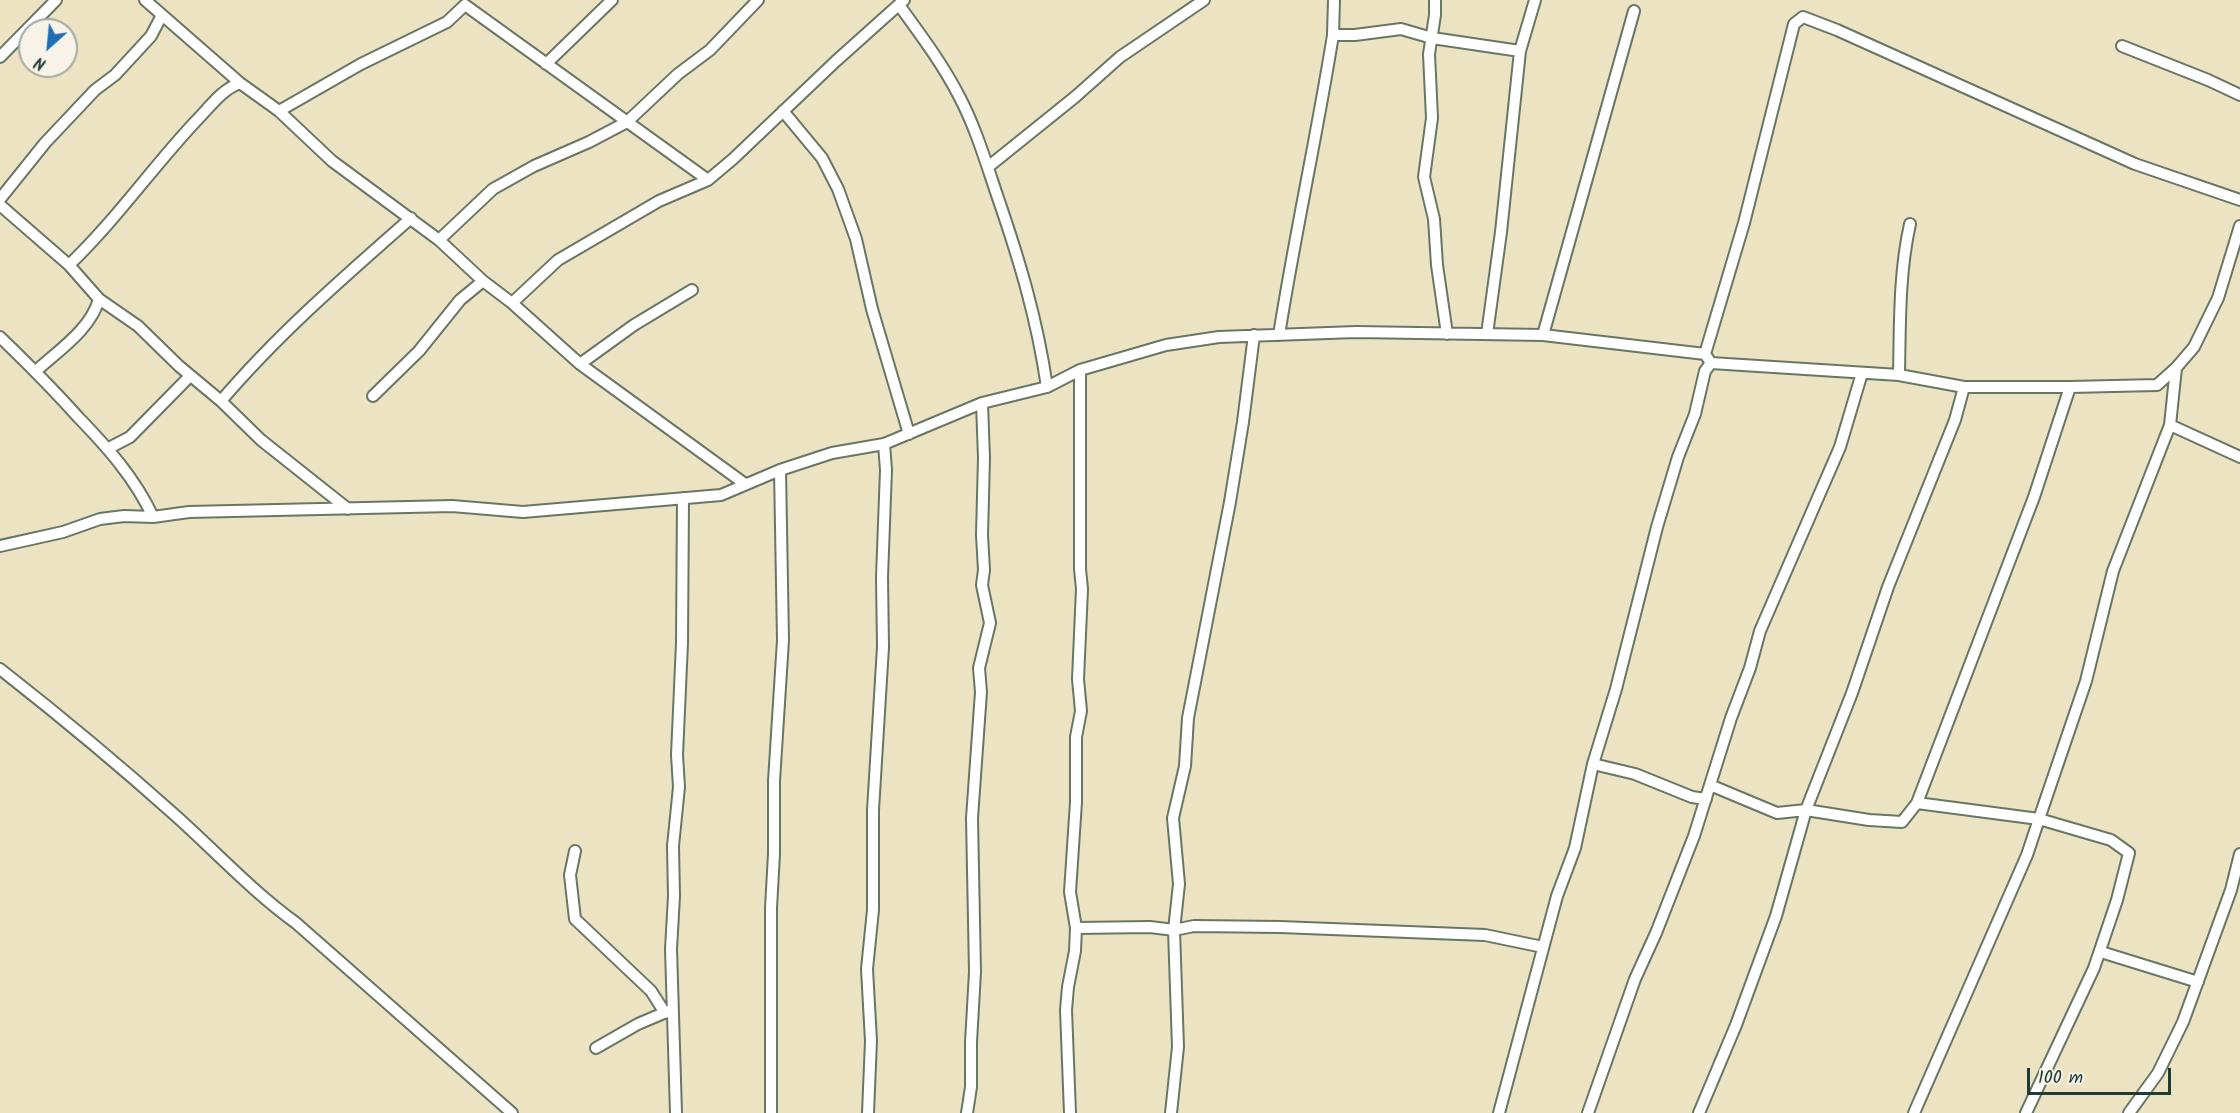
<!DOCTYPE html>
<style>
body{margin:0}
#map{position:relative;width:2240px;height:1113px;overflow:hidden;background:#ece3c3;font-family:Kalam,sans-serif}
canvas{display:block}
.north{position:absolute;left:18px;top:18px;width:60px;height:60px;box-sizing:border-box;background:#f7f3e8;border:2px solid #a1aaa0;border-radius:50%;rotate:207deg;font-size:16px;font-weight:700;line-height:24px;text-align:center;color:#1f3d34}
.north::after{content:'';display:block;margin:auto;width:21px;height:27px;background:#1f6fb2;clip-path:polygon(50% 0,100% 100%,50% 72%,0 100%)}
.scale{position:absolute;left:2027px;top:1068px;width:144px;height:27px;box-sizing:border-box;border:3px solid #1f3d34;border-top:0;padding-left:8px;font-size:18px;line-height:21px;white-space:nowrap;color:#1f3d34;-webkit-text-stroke:4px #f7f3e8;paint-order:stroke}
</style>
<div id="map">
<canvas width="2240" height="1113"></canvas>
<div class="north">N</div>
<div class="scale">100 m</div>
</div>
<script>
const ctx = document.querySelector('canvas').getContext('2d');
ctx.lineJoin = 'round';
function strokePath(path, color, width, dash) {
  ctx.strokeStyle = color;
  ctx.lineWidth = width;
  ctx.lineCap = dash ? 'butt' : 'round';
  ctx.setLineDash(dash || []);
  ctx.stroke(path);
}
const street = new Path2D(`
 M 145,0 L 240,83 L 279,111 L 332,161 L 439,240 L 483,281 L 512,303 L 580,364 L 745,484
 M 1435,0 L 1435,15 L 1429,54 L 1432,118 L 1424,177 L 1434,219 L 1437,265 L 1447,334
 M 899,5 C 920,34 942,63 959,96 C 976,128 986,163 998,198 C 1020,262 1037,319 1047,387
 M 1333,35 L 1334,0
 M 2122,46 L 2208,80 L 2240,95
 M 0,57 L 56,0
 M 546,64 L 612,0
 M 279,111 L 361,64 L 447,22 L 465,5 L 708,180
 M 783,111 L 822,158 L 838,189 L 856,239 L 872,309 L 909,434
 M 988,167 L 1075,97 L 1120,57 L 1204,0
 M 0,199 L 45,143 L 95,90 L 115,75 L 151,36 L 162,15
 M 0,205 L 69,265 L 99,299 L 138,326 L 179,366 L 221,401 L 261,440 L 348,509
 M 439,240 L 493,189 L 534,166 L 589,142 L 627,122 L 678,74 L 710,50 L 758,0
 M 69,265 C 115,221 152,168 195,122 C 210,107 221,90 240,83
 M 512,303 L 558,260 L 659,201 L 708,180 L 733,159 L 836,61 L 904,0
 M 1487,334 L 1501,232 L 1520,51 L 1535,0
 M 1279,335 C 1295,234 1317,135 1333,35 L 1355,35 L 1401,29 L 1432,38 L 1520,51
 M 1543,335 L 1634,11
 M 0,337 C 27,363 53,389 78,417 C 107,447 135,478 153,517
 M 1705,354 L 1744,223 L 1794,24 L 1803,17 L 1837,30 L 2135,164 L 2240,200
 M 580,364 L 634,325 L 692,290
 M 36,371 C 59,350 91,329 99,299
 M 1899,375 C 1900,324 1899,273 1910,224
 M 373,396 L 419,351 L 460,300 L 483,281
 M 221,401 C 278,334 345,276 411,218
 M 2170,425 L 2240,457
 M 109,448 L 130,437 L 190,376
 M 0,546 L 63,532 L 100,519 L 124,516 L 153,517 L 189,512 L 452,506 L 523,512 L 721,495 L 780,470 L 832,453 L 884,444 L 982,403 L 1047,387 L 1080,370 L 1166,345 L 1219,337 L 1356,332 L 1543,335 L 1705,354 L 1711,363 L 1899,375 L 1964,387 L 2070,387 L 2157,385 L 2176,368 L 2194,347 L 2218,298 L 2240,226
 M 0,669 C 60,716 119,765 176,816 C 216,852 252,891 296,923 L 512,1113
 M 1593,764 L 1635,774 L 1692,797 L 1706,799
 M 1710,785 L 1777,813 L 1806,810 L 1869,820 L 1902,822 L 1917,803 L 2039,819 L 2086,681 L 2113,571 L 2170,425 L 2176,368
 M 1917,803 L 2034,497 L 2070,387
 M 575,851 L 570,875 L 575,919 L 651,991 L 665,1013
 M 1076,928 L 1150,927 L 1174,930 L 1194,926 L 1280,927 L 1485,935 L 1543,947
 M 2101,952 L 2198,982
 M 596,1048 L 638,1024 L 671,1010
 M 676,1113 L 671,949 L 674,896 L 673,846 L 679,787 L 677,755 L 682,643 L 683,498
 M 771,1113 L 771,908 L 774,854 L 774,781 L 783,640 L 780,470
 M 868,1113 L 871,1041 L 867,969 L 873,910 L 873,810 L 883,647 L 882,577 L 886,470 L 884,444
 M 967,1113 L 971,1087 L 971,1042 L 975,972 L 972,818 L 981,692 L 979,668 L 990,623 L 982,585 L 984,570 L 982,535 L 984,458 L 982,403
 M 1070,1113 L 1066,1010 L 1068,987 L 1075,951 L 1076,928 L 1070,892 L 1076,802 L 1076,737 L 1081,711 L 1078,679 L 1082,589 L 1080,569 L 1080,370
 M 1171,1113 L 1178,1047 L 1174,930 L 1179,884 L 1173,818 L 1185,766 L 1188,718 L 1230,502 L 1243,422 L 1254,335
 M 1499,1113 L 1557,896 L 1575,848 L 1593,764 L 1616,689 L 1657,527 L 1678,457 L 1695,414 L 1705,371 L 1711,363
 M 1588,1113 L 1635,979 L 1656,933 L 1694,836 L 1731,718 L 1750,668 L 1760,631 L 1840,447 L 1862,373
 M 1699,1113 L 1736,1025 L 1776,916 L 1806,810 L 1852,693 L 1888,587 L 1955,420 L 1964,387
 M 1914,1113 L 2027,855 L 2039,819 L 2111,840 L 2129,853 L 2117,900 L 2094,968 L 2026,1113
 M 2129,1113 L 2158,1073 L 2183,1022 L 2231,890 L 2240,854`);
strokePath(street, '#677766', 14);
strokePath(street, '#fff', 10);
</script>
